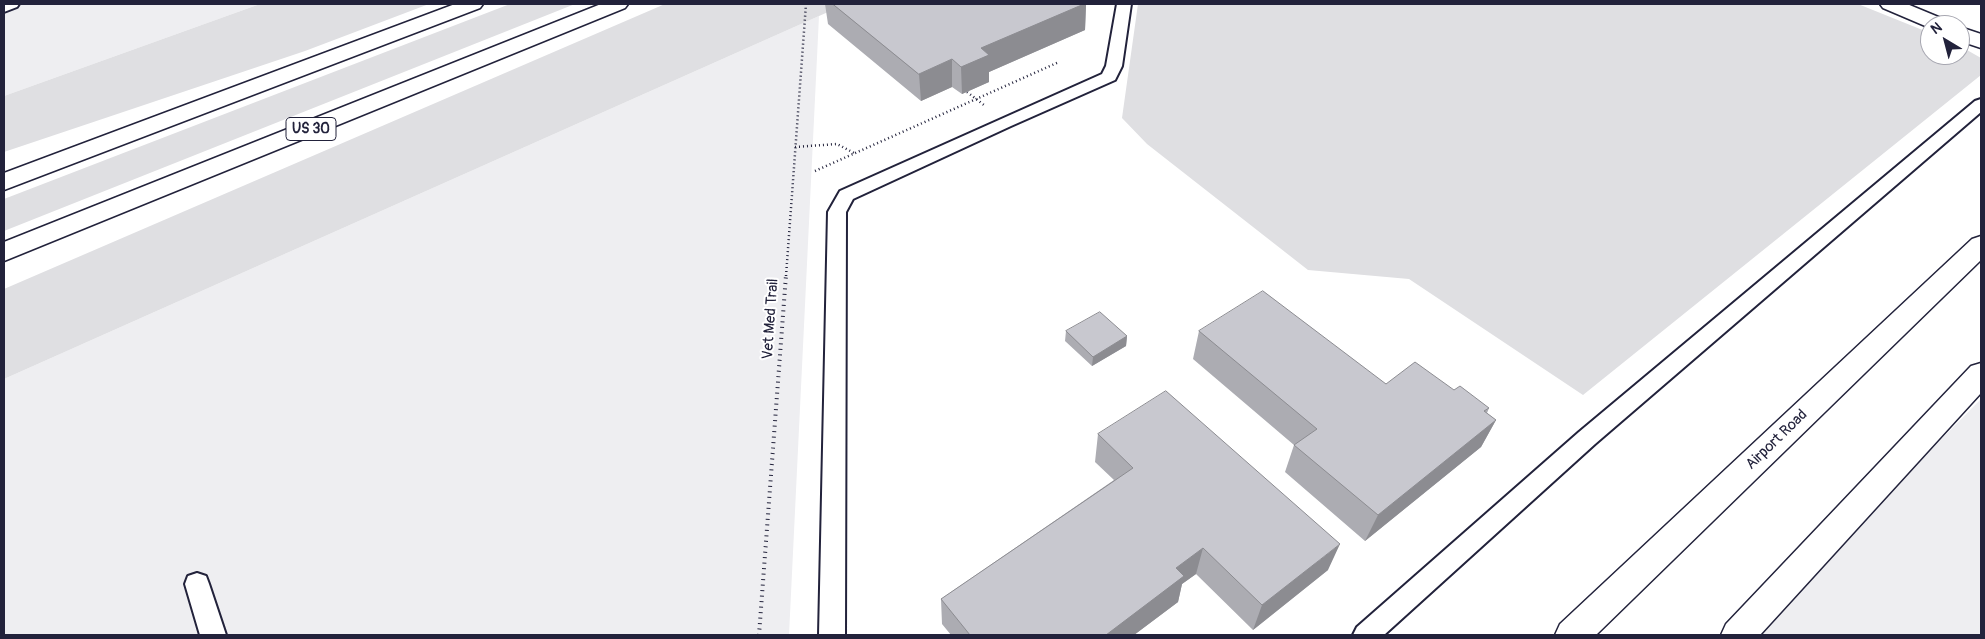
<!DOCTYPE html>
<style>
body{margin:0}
#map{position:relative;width:1985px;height:639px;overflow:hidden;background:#fff;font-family:Pangolin,sans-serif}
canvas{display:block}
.frame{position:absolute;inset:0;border:5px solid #22223b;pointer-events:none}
.north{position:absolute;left:1920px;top:15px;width:50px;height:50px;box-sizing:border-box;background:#fff;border:1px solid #a7a7b1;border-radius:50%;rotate:323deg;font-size:14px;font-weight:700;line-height:20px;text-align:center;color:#22223b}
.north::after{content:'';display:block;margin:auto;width:18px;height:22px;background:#22223b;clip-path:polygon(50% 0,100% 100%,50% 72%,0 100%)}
</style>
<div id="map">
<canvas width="1985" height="639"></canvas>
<div class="frame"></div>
<div class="north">N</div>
</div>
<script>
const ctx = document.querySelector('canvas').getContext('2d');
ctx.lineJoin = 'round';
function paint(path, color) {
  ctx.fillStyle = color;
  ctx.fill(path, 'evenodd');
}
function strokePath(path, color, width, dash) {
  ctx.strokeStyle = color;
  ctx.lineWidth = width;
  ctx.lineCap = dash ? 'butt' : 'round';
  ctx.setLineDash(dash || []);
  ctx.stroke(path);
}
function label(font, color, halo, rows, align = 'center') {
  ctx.font = font + ' Pangolin,sans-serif';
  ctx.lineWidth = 4;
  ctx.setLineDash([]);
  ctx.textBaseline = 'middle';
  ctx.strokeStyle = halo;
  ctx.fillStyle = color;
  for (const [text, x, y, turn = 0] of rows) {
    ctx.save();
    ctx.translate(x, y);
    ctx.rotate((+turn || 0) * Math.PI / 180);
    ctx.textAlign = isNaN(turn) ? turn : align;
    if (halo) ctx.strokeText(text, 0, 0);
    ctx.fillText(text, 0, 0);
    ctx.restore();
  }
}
paint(new Path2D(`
 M 4,4 L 260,4 L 4,96 Z
 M 819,16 L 789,635 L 4,635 L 4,379 Z
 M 1981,399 L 1981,635 L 1748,635 Z`), '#eeeef1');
paint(new Path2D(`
 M 260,4 L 429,4 L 305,51 L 4,152 L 4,96 Z
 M 510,4 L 575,4 L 4,231 L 4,199 Z
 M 665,4 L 846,4 L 4,379 L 4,289 Z
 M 1138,4 L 1858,4 L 1930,33 L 1930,55 L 1960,55 L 1960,46 L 1981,58 L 1981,75 L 1583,395 L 1409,279 L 1308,270 L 1147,144 L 1122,118 Z`), '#dfdfe2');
const service = new Path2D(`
 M 4,4 L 19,4 L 17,7 L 4,12 Z
 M 1117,4 L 1131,4 L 1122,66 L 1115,80 L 1011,126 L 853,199 L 846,212 L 845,635 L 819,635 L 828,212 L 840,191 L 1102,74 L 1106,66 Z
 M 1981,99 L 1981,112 L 1595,444 L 1384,635 L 1353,635 L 1357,627 L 1579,432 L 1975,101 Z
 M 197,573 L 206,576 L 209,584 L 226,635 L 200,635 L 185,584 L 188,576 Z`);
const minor = new Path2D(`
 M 1880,4 L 1907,4 L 1948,21 L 1951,25 L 1930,25 L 1930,28 L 1883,8 Z
 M 1960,27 L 1981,34 L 1981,48 L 1960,41 Z`);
const secondary = new Path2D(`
 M 1981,236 L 1981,260 L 1596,635 L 1555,635 L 1560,624 L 1972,239 Z
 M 1981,363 L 1981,393 L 1760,635 L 1721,635 L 1726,624 L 1971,366 Z`);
const motorway = new Path2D(`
 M 455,4 L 483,4 L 480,8 L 4,190 L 4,173 Z
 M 601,4 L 628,4 L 625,8 L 4,261 L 4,242 Z`);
strokePath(service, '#22223b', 4);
strokePath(minor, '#22223b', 3);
strokePath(secondary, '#22223b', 3);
strokePath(motorway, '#22223b', 3);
strokePath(new Path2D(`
 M 967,92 L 984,105
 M 795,147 L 837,144 L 854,153
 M 815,171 L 1059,62
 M 786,276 L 806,4`), '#22223b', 2.5, [1, 3]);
strokePath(new Path2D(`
 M 759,635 L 786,275`), '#22223b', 4, [1, 4.5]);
paint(service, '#fff');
paint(minor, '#fff');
paint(secondary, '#fff');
paint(motorway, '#fff');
paint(new Path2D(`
 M 825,4 L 1088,4 L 1086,5 L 1085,30 L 989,72 L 989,82 L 962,94 L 952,87 L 921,101 L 828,24 Z
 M 1066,331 L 1127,336 L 1126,346 L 1092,366 L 1065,341 Z
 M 1199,331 L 1386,384 L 1454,390 L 1489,408 L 1487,413 L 1496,420 L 1481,447 L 1365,541 L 1285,472 L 1294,445 L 1193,359 Z
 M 1098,434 L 1328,570 L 1253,630 L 1196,574 L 1182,584 L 1178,602 L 1134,635 L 951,635 L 942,624 L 941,599 L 1114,480 L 1095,462 Z`), '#acacb2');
paint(new Path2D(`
 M 1063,4 L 1088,4 L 1086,5 L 1085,30 L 989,72 L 989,82 L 962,94 L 961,67 L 981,48 Z
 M 952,59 L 952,87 L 921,101 L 919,74 Z
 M 1127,336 L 1126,346 L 1092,366 L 1093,357 Z
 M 1496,420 L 1481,447 L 1365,541 L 1378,515 Z
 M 1340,544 L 1328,570 L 1253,630 L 1262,605 Z
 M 1203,548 L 1196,574 L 1182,584 L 1178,602 L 1134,635 L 1106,635 L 1176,568 Z`), '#8c8c91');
const building = new Path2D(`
 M 833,4 L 1084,4 L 981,48 L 989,55 L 961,67 L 952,59 L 919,74 Z
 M 1263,291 L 1386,384 L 1415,362 L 1454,390 L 1460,386 L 1489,408 L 1484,411 L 1496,420 L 1378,515 L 1294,445 L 1317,429 L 1199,331 Z
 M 1100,312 L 1127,336 L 1093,357 L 1066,331 Z
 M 1166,391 L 1340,544 L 1262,605 L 1203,548 L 1176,568 L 1184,576 L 1106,635 L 970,635 L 941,599 L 1133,468 L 1098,434 Z`);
paint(building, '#c8c8cf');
strokePath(building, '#8c8c91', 1);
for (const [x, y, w] of [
 [311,129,50]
]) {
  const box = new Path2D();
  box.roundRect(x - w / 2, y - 11.5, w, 23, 4);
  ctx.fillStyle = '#fff';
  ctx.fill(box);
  strokePath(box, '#22223b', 1);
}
label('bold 14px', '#22223b', null, [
 ["US 30",311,129]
]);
label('15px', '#22223b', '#fff', [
 ["Vet Med Trail",771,319,-86],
 ["Airport Road",1777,440,-44]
]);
</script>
